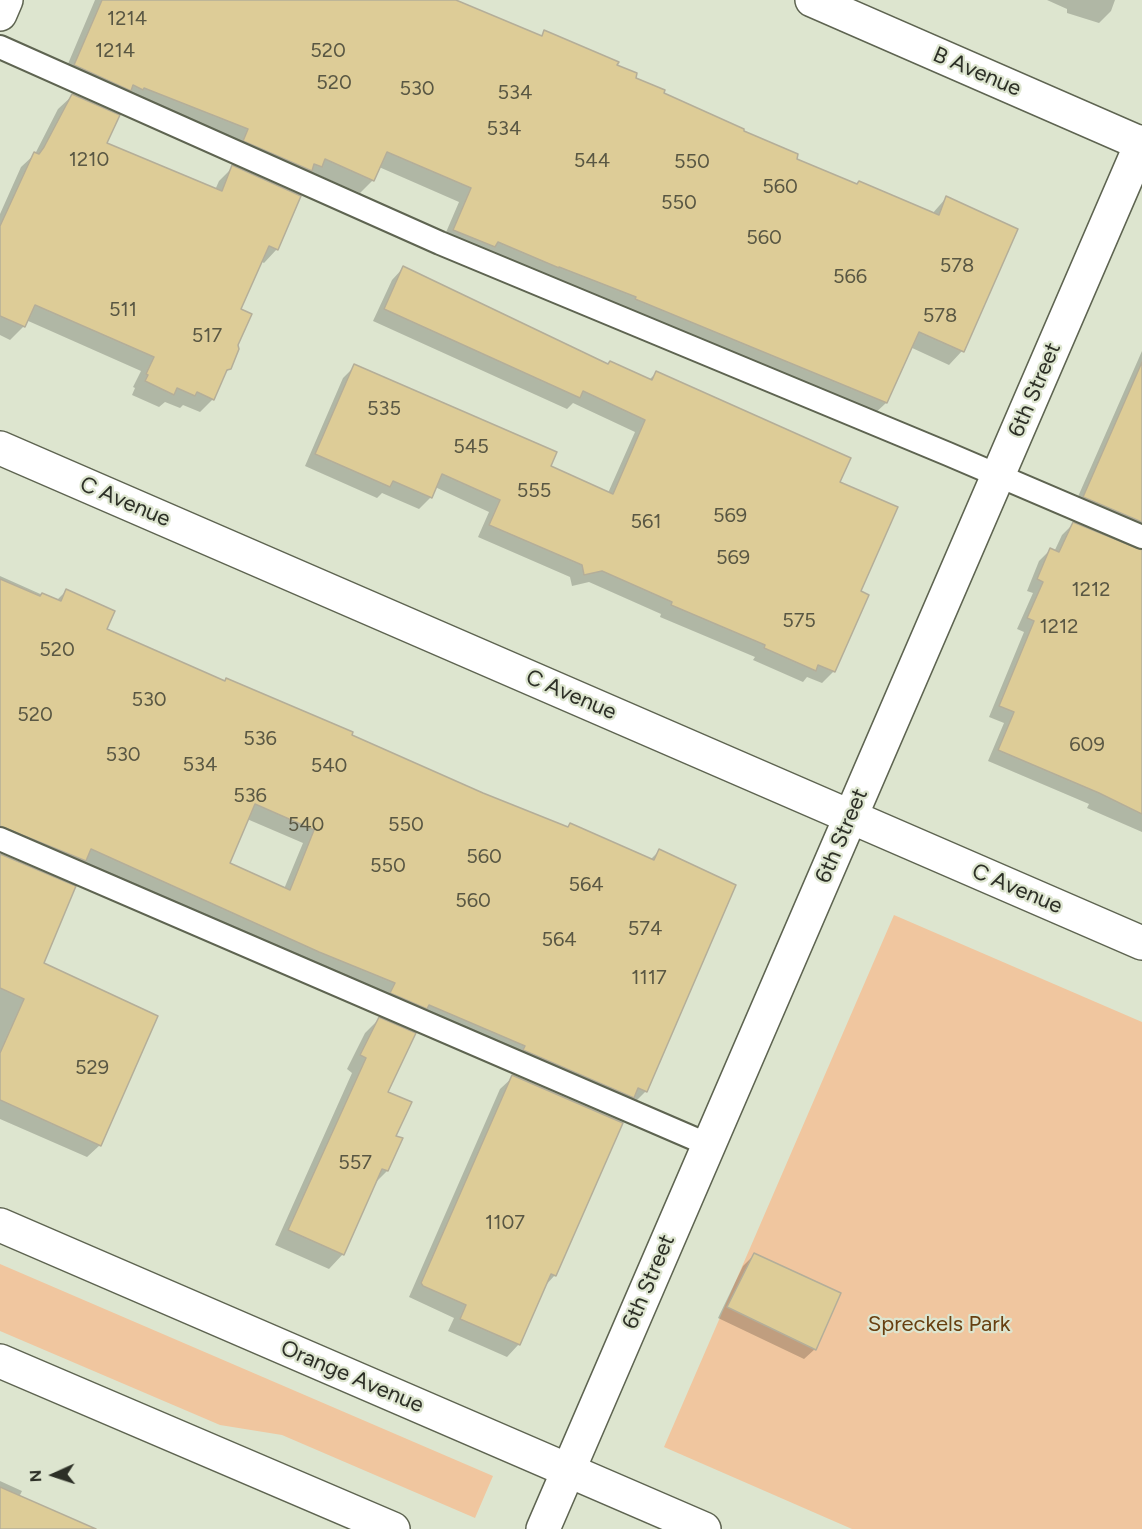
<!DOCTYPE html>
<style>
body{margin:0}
#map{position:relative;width:1142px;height:1529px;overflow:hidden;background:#dde5cf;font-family:Figtree,sans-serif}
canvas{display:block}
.north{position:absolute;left:24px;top:1445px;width:60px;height:60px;-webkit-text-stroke:4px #dde5cf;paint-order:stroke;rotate:267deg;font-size:16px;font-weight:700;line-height:24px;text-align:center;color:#2d3027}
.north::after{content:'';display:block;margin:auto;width:21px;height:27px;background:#2d3027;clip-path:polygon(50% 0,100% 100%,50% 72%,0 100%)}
</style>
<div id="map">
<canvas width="1142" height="1529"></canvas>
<div class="north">N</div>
</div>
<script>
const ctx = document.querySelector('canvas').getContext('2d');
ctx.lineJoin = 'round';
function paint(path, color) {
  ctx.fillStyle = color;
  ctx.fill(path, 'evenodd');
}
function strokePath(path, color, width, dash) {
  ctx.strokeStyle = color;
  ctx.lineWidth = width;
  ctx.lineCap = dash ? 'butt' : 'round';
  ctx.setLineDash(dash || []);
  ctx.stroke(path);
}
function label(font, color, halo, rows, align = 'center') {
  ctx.font = font + ' Figtree,sans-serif';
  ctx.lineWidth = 4.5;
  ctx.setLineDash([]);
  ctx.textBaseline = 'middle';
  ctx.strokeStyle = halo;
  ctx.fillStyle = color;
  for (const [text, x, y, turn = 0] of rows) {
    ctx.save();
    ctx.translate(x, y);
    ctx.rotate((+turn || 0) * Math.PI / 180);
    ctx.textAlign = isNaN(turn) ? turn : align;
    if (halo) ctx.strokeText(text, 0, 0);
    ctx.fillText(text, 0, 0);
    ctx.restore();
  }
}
paint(new Path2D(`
 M 894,915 L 1142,1022 L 1142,1529 L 852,1529 L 664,1447 Z
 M 0,1264 L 493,1476 L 475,1518 L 282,1435 L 220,1425 L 0,1331 Z`), '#f0c69f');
paint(new Path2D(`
 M 95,0 L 432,0 L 540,37 L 545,32 L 615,66 L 662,94 L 795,159 L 932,214 L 946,198 L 1016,230 L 962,351 L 949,365 L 910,347 L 886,403 L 872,416 L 441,244 L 459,202 L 379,167 L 373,180 L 360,193 L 314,173 L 307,179 L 62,78 Z
 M 1047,0 L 1115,0 L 1111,11 L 1099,23 L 1067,13 L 1067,9 Z
 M 72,96 L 105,144 L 215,190 L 219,181 L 233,167 L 277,249 L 264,263 L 260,261 L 239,310 L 237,345 L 230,368 L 224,374 L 213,399 L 200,412 L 183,405 L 180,408 L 165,402 L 159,407 L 132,395 L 135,388 L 133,387 L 141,371 L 26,320 L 24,326 L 10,340 L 0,335 L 0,214 L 21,167 L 35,154 L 58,109 Z
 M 403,268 L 608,365 L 649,380 L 656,373 L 838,482 L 859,592 L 834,671 L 822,683 L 807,677 L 803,682 L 753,660 L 755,657 L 660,617 L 661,614 L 589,582 L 572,586 L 570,577 L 478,537 L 489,512 L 435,487 L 431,497 L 419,509 L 382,493 L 377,498 L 305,466 L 343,378 L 355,366 L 549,467 L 608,493 L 635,432 L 573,403 L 567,409 L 373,321 L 392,280 Z
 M 1142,351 L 1142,540 L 1073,508 Z
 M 1073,524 L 1142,552 L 1142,832 L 1087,808 L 1089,804 L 988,761 L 1004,723 L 989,717 L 1024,632 L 1017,629 L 1033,593 L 1027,591 L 1039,561 L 1050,550 L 1054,552 L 1062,535 Z
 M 0,576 L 56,601 L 66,591 L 105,630 L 483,794 L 650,860 L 659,851 L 646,1091 L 633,1104 L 0,844 ZM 247,819 L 303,843 L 284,889 L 228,864 Z
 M 0,854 L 74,887 L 42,964 L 100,1145 L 87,1157 L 0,1119 Z
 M 379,1019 L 386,1092 L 394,1137 L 387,1171 L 374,1184 L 343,1254 L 329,1269 L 275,1245 L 352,1073 L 347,1069 L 365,1033 Z
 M 513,1077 L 555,1275 L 545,1286 L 519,1344 L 507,1357 L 448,1331 L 454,1318 L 409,1297 L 500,1089 Z
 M 754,1255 L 815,1349 L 804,1359 L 718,1318 L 743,1266 Z
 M 0,1481 L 22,1491 L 19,1497 L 92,1529 L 0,1529 Z`), '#0003');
const building = new Path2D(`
 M 102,0 L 456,0 L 542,36 L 544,30 L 619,62 L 617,65 L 637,73 L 636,78 L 665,90 L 664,93 L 744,129 L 744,131 L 798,154 L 797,159 L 857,184 L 859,181 L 939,215 L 946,196 L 1018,229 L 964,352 L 919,332 L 887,403 L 635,299 L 636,297 L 559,267 L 559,268 L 498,242 L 495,247 L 453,230 L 471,188 L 387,152 L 374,181 L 325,159 L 322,167 L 314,164 L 312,171 L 243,141 L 248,129 L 144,88 L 143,90 L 133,85 L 131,91 L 74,65 Z
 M 72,94 L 120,115 L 107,143 L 222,191 L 232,165 L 301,196 L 278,250 L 269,246 L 241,309 L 252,314 L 238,345 L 239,349 L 231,369 L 227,370 L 214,400 L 197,392 L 195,396 L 177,388 L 174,395 L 145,381 L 148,375 L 146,374 L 154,357 L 35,305 L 25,327 L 0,316 L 0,226 L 34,152 L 39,154 L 44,147 Z
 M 403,266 L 608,364 L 610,361 L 652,380 L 656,371 L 851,458 L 840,482 L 898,507 L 861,591 L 869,595 L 835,672 L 818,665 L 816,671 L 764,648 L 765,645 L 671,605 L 672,602 L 602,571 L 584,575 L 582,565 L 489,525 L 500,500 L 442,474 L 432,498 L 393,481 L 390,487 L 315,454 L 354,364 L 557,452 L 551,466 L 613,494 L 645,420 L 583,391 L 580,398 L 384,309 Z
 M 1142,362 L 1142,522 L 1083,497 Z
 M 1073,522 L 1142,550 L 1142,814 L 1099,793 L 998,750 L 1014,712 L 999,706 L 1034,621 L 1027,618 L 1043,582 L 1037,579 L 1050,548 L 1059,552 Z
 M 0,579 L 40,596 L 42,593 L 61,601 L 66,589 L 115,611 L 107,629 L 225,681 L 226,678 L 353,732 L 352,735 L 483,793 L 568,827 L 570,823 L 654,860 L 659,849 L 736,885 L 647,1092 L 638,1088 L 634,1098 L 523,1050 L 525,1046 L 429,1005 L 427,1009 L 390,993 L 395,983 L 319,952 L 91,849 L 86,861 L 0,826 ZM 255,804 L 314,830 L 290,890 L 230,863 Z
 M 0,854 L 76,886 L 44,963 L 158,1016 L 101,1146 L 0,1100 L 0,1053 L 24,999 L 0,988 Z
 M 379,1017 L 416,1033 L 388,1092 L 412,1102 L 396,1136 L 403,1138 L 388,1171 L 382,1169 L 344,1255 L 288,1230 L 366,1058 L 360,1055 Z
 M 512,1075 L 623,1123 L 556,1276 L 551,1274 L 520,1345 L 460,1319 L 466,1305 L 423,1286 L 421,1283 Z
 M 754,1253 L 841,1293 L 816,1350 L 727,1307 Z
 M 0,1487 L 96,1529 L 0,1529 Z`);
paint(building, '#ddcc97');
strokePath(building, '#b4ae99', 1.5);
const service = new Path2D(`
 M 0,47 L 440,243 L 948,454 L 1142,537
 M 0,839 L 709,1145`);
const minor = new Path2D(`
 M 812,0 L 1142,144
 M 0,14 L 6,0
 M 0,448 L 1142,943`);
const tertiary = new Path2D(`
 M 543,1529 L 1142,142`);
const trunk = new Path2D(`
 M 0,1225 L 704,1529
 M 0,1361 L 393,1529`);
strokePath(service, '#5e6451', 26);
strokePath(minor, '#5e6451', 36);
strokePath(tertiary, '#5e6451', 36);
strokePath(trunk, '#5e6451', 36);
strokePath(service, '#fff', 22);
strokePath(minor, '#fff', 33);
strokePath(tertiary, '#fff', 33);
strokePath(trunk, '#fff', 33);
label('20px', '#595743', null, [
 ["1214",127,19],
 ["1214",115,51],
 ["520",328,51],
 ["520",334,83],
 ["530",417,89],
 ["534",515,93],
 ["534",504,129],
 ["1210",89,160],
 ["544",592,161],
 ["550",692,162],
 ["560",780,187],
 ["550",679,203],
 ["560",764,238],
 ["578",957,266],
 ["566",850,277],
 ["511",123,310],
 ["578",940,316],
 ["517",207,336],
 ["535",384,409],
 ["545",471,447],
 ["555",534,491],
 ["569",730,516],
 ["561",646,522],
 ["569",733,558],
 ["1212",1091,590],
 ["575",799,621],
 ["1212",1059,627],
 ["520",57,650],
 ["530",149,700],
 ["520",35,715],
 ["536",260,739],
 ["609",1087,745],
 ["530",123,755],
 ["534",200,765],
 ["540",329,766],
 ["536",250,796],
 ["540",306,825],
 ["550",406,825],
 ["560",484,857],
 ["550",388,866],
 ["564",586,885],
 ["560",473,901],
 ["574",645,929],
 ["564",559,940],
 ["1117",649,978],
 ["529",92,1068],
 ["557",355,1163],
 ["1107",505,1223]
]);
label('22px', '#2d3027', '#dde5cf', [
 ["B Avenue",977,72,23],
 ["6th Street",1035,390,-67],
 ["C Avenue",125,502,23],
 ["C Avenue",571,695,23],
 ["6th Street",842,836,-67],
 ["C Avenue",1017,889,23],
 ["6th Street",649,1282,-67],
 ["Orange Avenue",352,1377,23]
]);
label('22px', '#673f10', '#dde5cf', [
 ["Spreckels Park",939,1325]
]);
</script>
